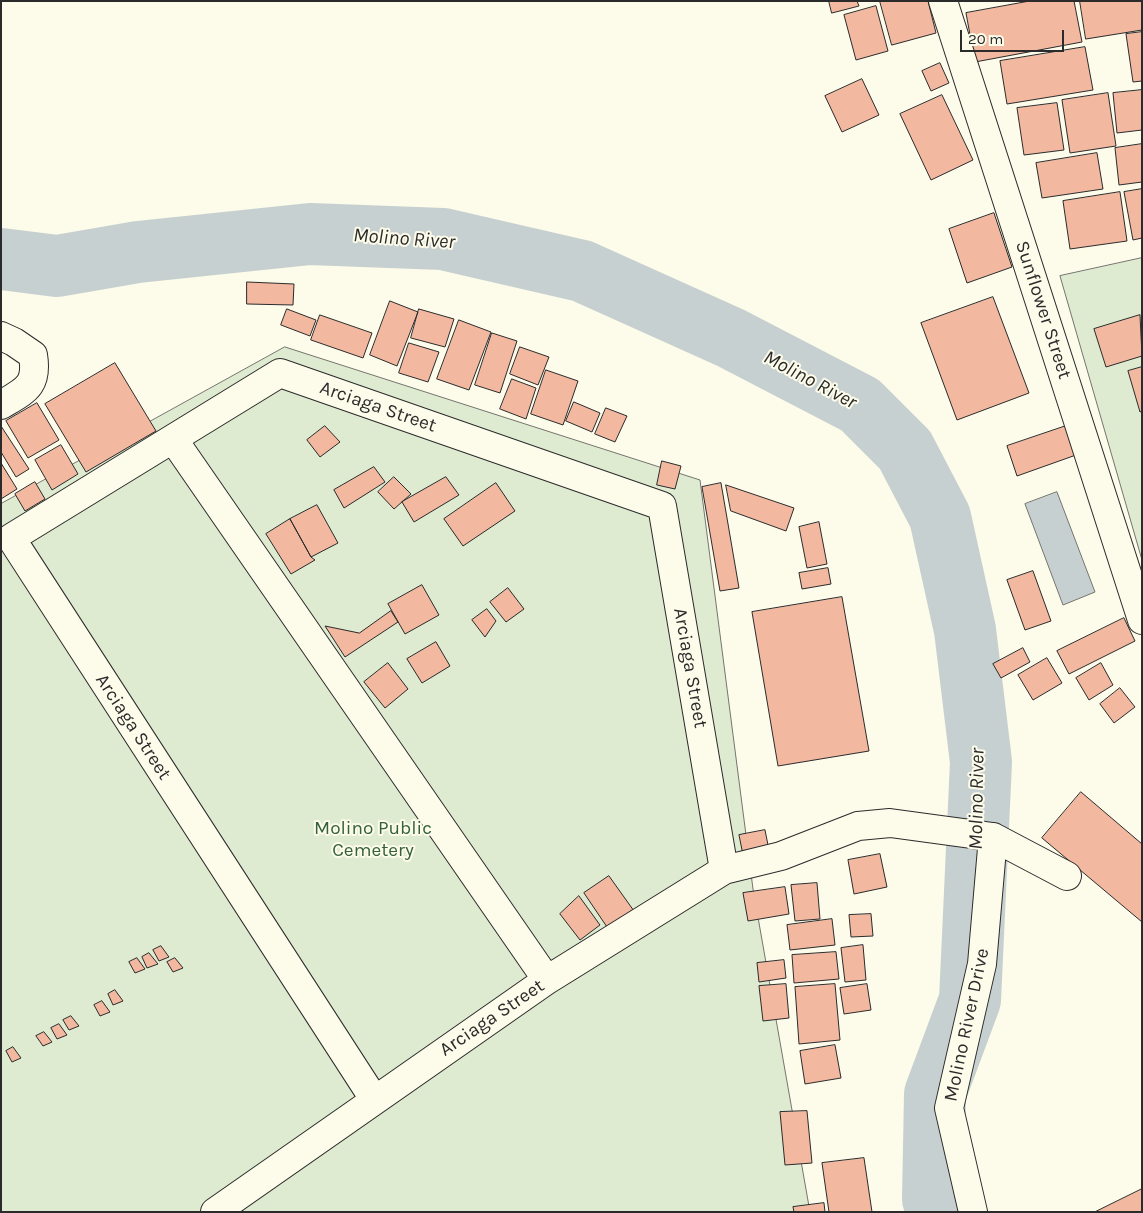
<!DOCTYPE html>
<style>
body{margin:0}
#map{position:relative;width:1143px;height:1213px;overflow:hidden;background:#fdfbea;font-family:Karla,sans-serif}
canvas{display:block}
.frame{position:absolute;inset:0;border:2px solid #2b2b2b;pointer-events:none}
.scale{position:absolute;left:960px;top:30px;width:104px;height:22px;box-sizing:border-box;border:2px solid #2b2b2b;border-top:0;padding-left:6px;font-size:15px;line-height:18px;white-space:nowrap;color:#2b2b2b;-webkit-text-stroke:4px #fdfbea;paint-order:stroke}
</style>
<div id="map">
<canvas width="1143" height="1213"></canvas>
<div class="frame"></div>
<div class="scale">20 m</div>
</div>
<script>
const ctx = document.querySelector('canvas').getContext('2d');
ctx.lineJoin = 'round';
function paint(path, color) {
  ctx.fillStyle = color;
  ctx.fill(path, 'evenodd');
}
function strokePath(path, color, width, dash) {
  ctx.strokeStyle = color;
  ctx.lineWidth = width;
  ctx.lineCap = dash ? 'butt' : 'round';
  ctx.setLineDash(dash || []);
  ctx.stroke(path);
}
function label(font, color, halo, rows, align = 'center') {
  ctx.font = font + ' Karla,sans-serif';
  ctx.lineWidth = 4;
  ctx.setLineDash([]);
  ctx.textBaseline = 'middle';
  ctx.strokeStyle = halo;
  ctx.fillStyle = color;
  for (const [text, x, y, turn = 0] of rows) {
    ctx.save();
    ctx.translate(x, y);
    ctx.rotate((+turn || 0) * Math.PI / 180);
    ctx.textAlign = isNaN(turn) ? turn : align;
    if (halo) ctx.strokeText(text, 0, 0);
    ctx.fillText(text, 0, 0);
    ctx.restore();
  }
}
const green = new Path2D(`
 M 1142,258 L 1142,560 L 1060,276 Z
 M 285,347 L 700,480 L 753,889 L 810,1212 L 1,1212 L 1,504 Z`);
paint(green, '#deebd1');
strokePath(green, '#74746e', 1);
const water = new Path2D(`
 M 1057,492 L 1095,592 L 1063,605 L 1025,504 Z`);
paint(water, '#c7d0d0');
strokePath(water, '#74746e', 1);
strokePath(new Path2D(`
 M 1,259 L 57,266 L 138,252 L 310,234 L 443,239 L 582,271 L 731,338 L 860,405 L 905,450 L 940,517 L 965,630 L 981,762 L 970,1000 L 935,1094 L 933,1199 L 938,1212`), '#c7d0d0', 62);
const building = new Path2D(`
 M 829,1 L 857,1 L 859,6 L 832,13 Z
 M 880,1 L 928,1 L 936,33 L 892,45 Z
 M 1030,1 L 1074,1 L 1082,42 L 975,62 L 966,13 Z
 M 1080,1 L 1142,1 L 1142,30 L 1086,39 Z
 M 876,6 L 888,51 L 856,60 L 844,15 Z
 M 1142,32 L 1142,81 L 1133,82 L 1126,34 Z
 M 1085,47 L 1093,90 L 1007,104 L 1000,61 Z
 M 940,63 L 949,83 L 931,91 L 922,71 Z
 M 862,79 L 879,115 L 842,132 L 825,96 Z
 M 1142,90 L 1142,130 L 1117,133 L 1113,93 Z
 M 1108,93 L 1116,146 L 1070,153 L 1062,100 Z
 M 942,95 L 973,160 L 931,180 L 900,114 Z
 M 1057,103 L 1064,150 L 1024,155 L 1017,108 Z
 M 1142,144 L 1142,182 L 1119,185 L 1115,148 Z
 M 1097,153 L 1103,189 L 1042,198 L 1036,163 Z
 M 1142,189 L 1142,238 L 1133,240 L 1124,192 Z
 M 1120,192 L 1127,241 L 1070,249 L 1063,201 Z
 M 994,213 L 1012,267 L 967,283 L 949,229 Z
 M 247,282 L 294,284 L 293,305 L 247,304 Z
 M 993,297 L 1029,393 L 957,420 L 921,323 Z
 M 390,301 L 418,312 L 397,366 L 370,355 Z
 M 287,309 L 316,320 L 310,336 L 281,325 Z
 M 419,309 L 454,319 L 445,347 L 411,338 Z
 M 320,315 L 372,333 L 363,358 L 311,340 Z
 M 1140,315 L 1142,356 L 1106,367 L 1094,329 Z
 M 459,320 L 491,332 L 469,390 L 437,379 Z
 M 492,333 L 517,341 L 500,393 L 475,385 Z
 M 409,343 L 439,352 L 428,382 L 399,373 Z
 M 520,347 L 549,357 L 538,385 L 510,374 Z
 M 115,363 L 156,431 L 86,472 L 45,404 Z
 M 1142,367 L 1142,411 L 1140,412 L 1128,371 Z
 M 546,370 L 578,381 L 563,425 L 531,414 Z
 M 512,379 L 536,388 L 526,419 L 500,409 Z
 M 574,402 L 600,413 L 592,432 L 566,421 Z
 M 37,403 L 59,440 L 28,458 L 6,421 Z
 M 606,408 L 627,416 L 615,442 L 595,434 Z
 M 1,426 L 29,469 L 16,477 L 1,452 Z
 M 325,426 L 340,442 L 320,457 L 307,440 Z
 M 1066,426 L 1076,455 L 1017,476 L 1007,446 Z
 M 61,445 L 78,474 L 52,490 L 35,460 Z
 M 662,461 L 681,466 L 675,489 L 657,485 Z
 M 1,463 L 17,489 L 1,499 Z
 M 374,467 L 385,482 L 344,508 L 334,490 Z
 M 394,477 L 411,494 L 394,509 L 378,492 Z
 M 446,477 L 459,495 L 414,522 L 402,502 Z
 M 35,482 L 45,499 L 25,511 L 15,494 Z
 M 496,483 L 515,511 L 463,546 L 444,519 Z
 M 721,483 L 739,588 L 720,591 L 702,487 Z
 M 726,485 L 794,508 L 786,531 L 731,511 Z
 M 317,505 L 338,543 L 311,557 L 290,519 Z
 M 290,519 L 311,557 L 315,560 L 291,574 L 266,534 Z
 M 819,522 L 827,564 L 807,568 L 799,527 Z
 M 828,568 L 831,584 L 802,589 L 799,573 Z
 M 1033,571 L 1051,621 L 1025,630 L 1007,580 Z
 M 422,585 L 439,615 L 405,634 L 388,604 Z
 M 508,588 L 524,609 L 506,622 L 490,602 Z
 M 842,597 L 869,751 L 778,766 L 752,612 Z
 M 487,609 L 496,621 L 485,637 L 472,620 Z
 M 391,611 L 398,622 L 345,657 L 325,626 L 359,633 Z
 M 1124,618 L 1135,641 L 1069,674 L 1057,651 Z
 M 436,642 L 450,666 L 422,683 L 407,659 Z
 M 1023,648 L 1030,662 L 1001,678 L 993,664 Z
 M 1047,658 L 1062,683 L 1033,700 L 1018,675 Z
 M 388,663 L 408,689 L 385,708 L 364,682 Z
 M 1101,663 L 1113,685 L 1089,700 L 1076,678 Z
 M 1120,688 L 1135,707 L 1114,723 L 1100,704 Z
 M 1081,792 L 1142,844 L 1142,922 L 1042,838 Z
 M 765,830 L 769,850 L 743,855 L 739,835 Z
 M 880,854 L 887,887 L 854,894 L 848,860 Z
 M 609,876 L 634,911 L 607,927 L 584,893 Z
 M 817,883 L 820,919 L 795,921 L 791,885 Z
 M 785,887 L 789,914 L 748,921 L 743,893 Z
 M 579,896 L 600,925 L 580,940 L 560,914 Z
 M 871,914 L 873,936 L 851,937 L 849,915 Z
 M 832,919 L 835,945 L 790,950 L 787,925 Z
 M 863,945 L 866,980 L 845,982 L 841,948 Z
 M 161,946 L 169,957 L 159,961 L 153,950 Z
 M 836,952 L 839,979 L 794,983 L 792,955 Z
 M 149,953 L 158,964 L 147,968 L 142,957 Z
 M 137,958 L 145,969 L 135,973 L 129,962 Z
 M 175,958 L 183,968 L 173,972 L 167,962 Z
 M 784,960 L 786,978 L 759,982 L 757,963 Z
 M 786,984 L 789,1018 L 763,1021 L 759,986 Z
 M 835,984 L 840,1040 L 799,1044 L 795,987 Z
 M 867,984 L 871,1010 L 844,1014 L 840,988 Z
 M 115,990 L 123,1001 L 113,1005 L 108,994 Z
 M 102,1001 L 110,1012 L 100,1016 L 94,1005 Z
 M 71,1016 L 79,1026 L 69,1030 L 63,1020 Z
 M 59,1024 L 67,1035 L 57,1039 L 51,1028 Z
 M 44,1032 L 52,1042 L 43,1046 L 36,1036 Z
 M 835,1045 L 841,1078 L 805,1084 L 800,1051 Z
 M 13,1047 L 21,1058 L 12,1062 L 6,1051 Z
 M 807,1111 L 812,1163 L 785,1165 L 780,1112 Z
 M 864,1158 L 872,1212 L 829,1212 L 822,1163 Z
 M 1142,1189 L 1142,1212 L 1095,1212 Z
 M 824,1203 L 825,1212 L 794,1212 L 793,1207 Z`);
paint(building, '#f2b8a0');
strokePath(building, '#2b2b2b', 1);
const minor = new Path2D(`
 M 943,1 L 1142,620
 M 1,336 L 14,342 L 33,355 C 38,386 26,390 1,405
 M 173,439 L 547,980
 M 374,1099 L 11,538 L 280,373 L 662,506 L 724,870
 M 215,1212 L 547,980 L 724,870 L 781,856 L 858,826 L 890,823 L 993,837 L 1067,876
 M 973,1212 L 949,1108 L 982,964 L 993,837`);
strokePath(minor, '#2b2b2b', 30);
strokePath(minor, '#fdfbea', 28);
label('19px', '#2b2b2b', '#fdfbea', [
 ["Sunflower Street",1043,310,72],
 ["Arciaga Street",378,407,19],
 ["Arciaga Street",690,668,80],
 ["Arciaga Street",133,727,57],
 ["Arciaga Street",492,1018,-34],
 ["Molino River Drive",967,1025,-78]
]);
label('19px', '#34623c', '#fdfbea', [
 ["Molino Public",373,829],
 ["Cemetery",373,851]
]);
label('italic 20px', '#2b2b2b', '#fdfbea', [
 ["Molino River",404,239,4],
 ["Molino River",810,380,28],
 ["Molino River",977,799,-89]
]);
</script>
